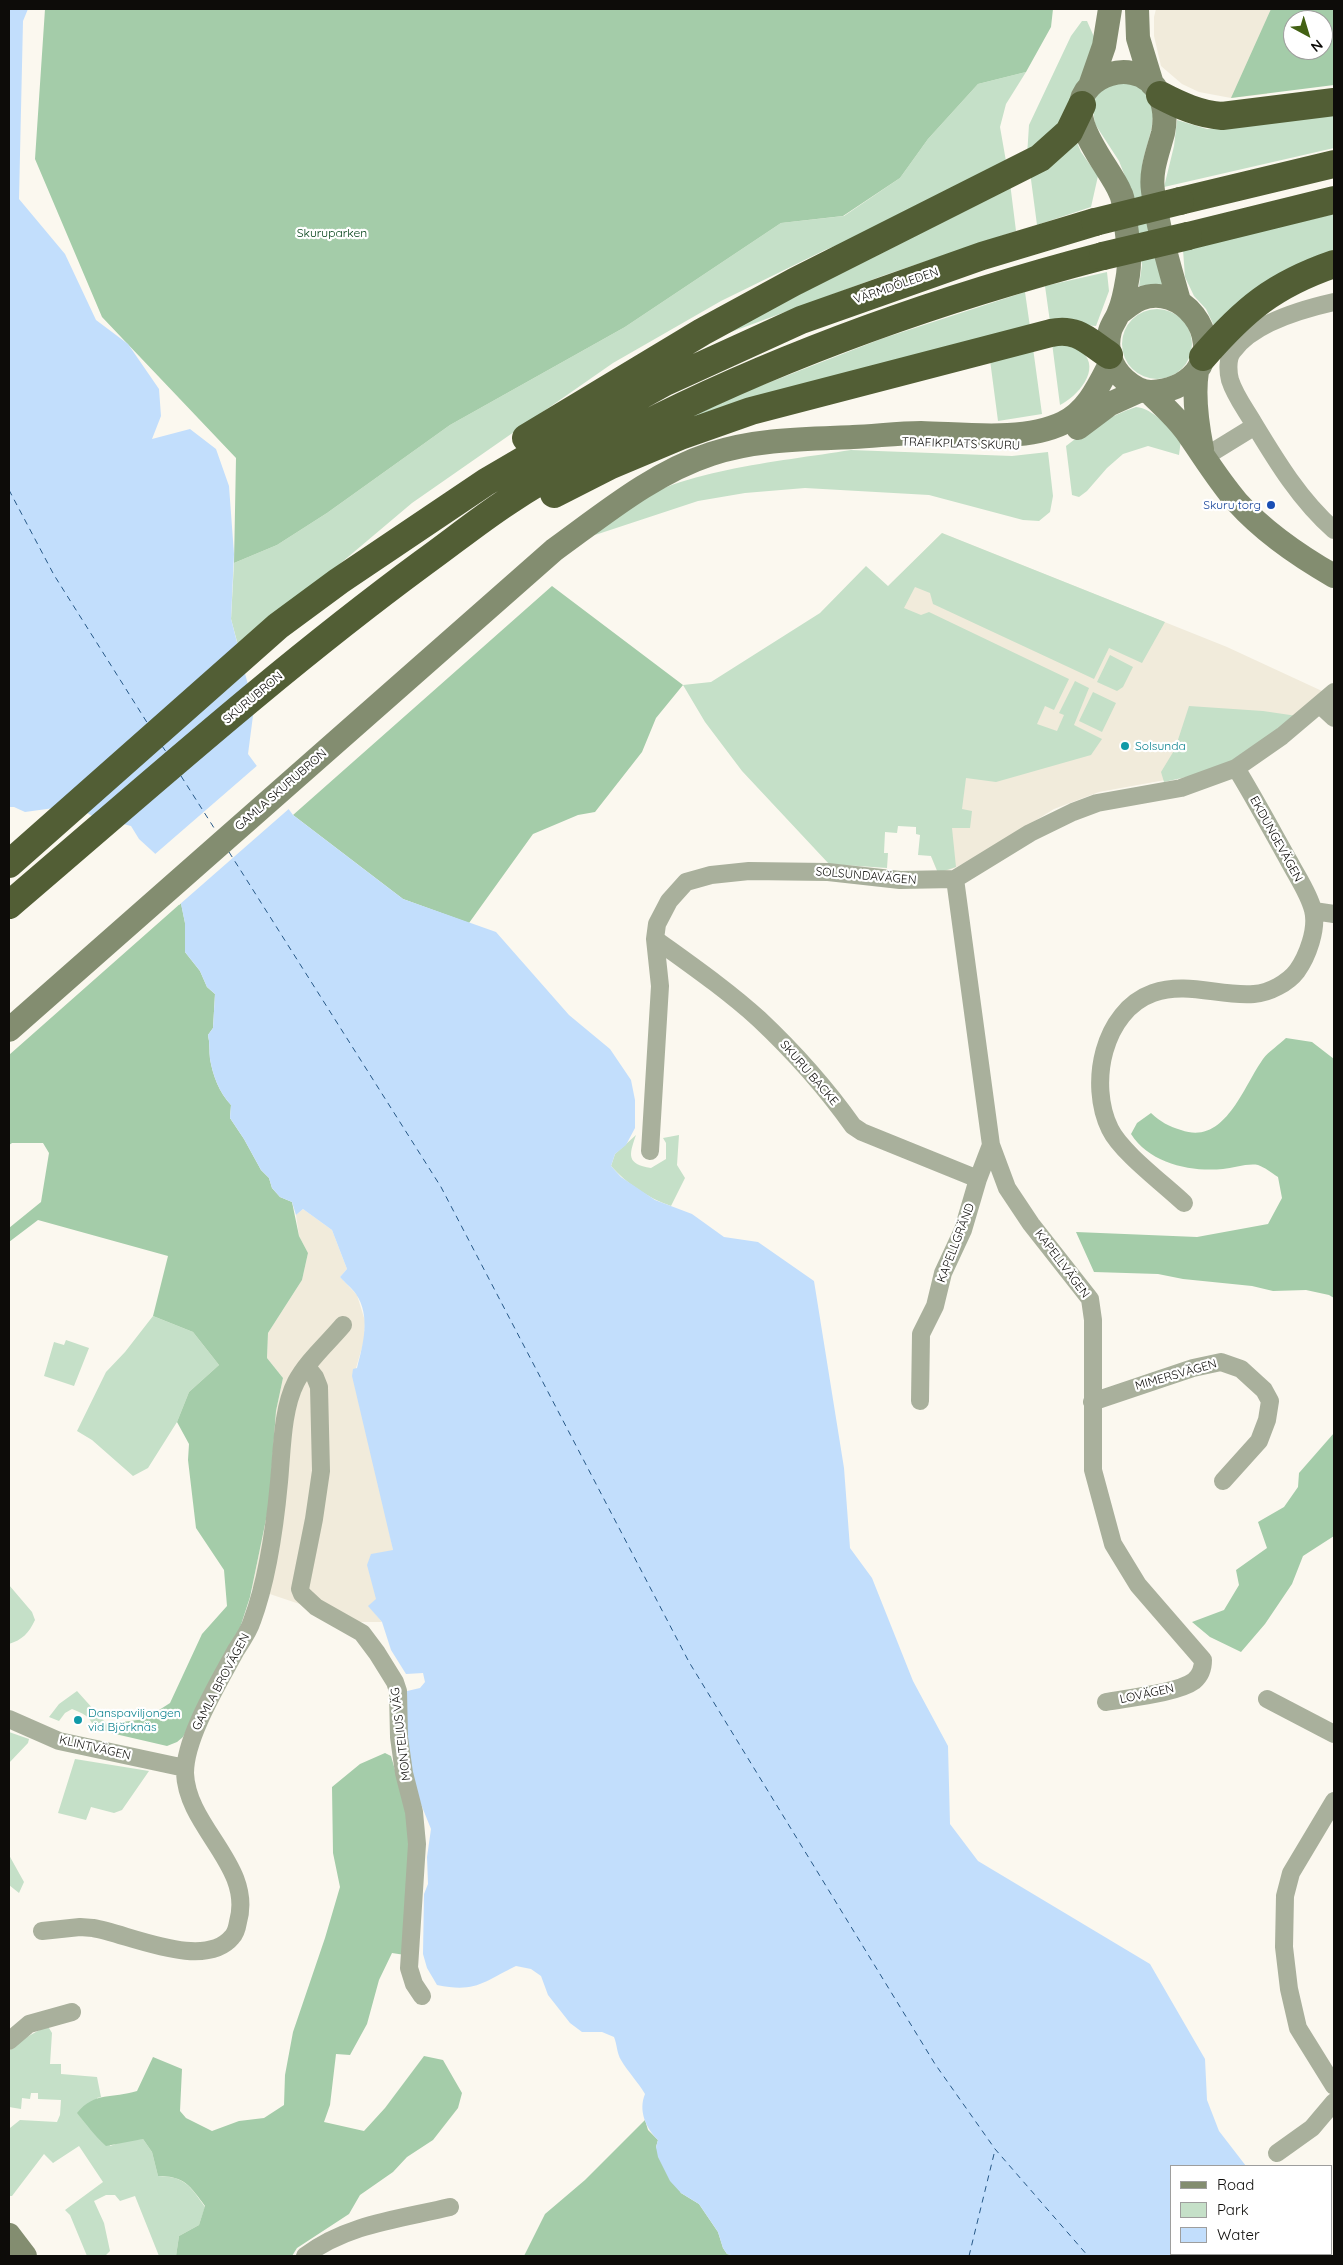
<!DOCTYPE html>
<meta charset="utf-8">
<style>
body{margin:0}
#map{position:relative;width:1343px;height:2265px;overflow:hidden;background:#fbf8ef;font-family:Quicksand,sans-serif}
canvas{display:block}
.frame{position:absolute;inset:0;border:10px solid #0d0c09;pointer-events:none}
.legend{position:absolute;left:1170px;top:2165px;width:162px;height:90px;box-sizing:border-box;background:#fff;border:1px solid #9e9e9d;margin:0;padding:6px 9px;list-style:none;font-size:15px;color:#0d0c09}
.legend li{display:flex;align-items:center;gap:10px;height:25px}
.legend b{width:25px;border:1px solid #9e9e9d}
.north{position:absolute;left:1283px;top:10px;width:50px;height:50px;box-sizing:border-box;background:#fff;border:1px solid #9e9e9d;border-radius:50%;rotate:141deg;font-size:14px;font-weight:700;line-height:20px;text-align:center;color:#0d0c09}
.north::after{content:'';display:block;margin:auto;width:18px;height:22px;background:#436114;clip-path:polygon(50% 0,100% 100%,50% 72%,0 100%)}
</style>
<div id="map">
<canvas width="1343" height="2265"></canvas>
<div class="frame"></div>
<ul class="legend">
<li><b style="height:6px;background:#838d70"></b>Road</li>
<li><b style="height:14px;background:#c5e0c8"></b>Park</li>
<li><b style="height:14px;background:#c2defc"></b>Water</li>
</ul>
<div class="north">N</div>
</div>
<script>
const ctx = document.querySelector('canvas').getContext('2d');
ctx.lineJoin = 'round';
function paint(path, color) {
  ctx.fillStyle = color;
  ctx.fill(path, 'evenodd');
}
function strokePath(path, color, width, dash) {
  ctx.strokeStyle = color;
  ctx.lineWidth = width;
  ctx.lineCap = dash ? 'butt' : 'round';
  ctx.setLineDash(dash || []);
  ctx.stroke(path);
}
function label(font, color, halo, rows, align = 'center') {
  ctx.font = font + ' Quicksand,sans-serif';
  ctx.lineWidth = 4.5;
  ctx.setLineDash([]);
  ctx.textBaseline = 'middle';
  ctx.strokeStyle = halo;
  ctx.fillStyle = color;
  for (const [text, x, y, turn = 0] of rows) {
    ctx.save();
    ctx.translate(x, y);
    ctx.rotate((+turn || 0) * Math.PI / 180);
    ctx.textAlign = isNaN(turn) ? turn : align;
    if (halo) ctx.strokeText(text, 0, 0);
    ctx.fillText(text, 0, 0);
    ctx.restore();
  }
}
paint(new Path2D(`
 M 1156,9 L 1271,9 L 1267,94 L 1231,98 L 1199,92 L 1182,84 L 1161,66 L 1154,36 L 1154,17 Z
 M 942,533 L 1227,647 L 1322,691 L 1297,716 L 1204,773 L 1099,792 L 1054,809 L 975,858 L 952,869 L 938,873 L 838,636 Z
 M 303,1209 L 332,1230 L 347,1269 L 340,1277 L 357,1295 L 365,1321 L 364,1341 L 356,1368 L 393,1550 L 376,1600 L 369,1606 L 382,1622 L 353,1622 L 252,1588 L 269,1505 L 276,1411 L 283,1378 L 267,1358 L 268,1333 L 302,1280 L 308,1253 L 299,1236 L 296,1215 Z`), '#f1ebdb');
paint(new Path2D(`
 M 1082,21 L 1087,21 L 1095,39 L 1091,61 L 1061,123 L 1027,156 L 1029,125 L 1071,36 Z
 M 1026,72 L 1006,104 L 1000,127 L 1007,167 L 870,232 L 825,250 L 721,301 L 613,363 L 412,503 L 239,649 L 231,619 L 234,563 L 277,545 L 327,513 L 450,425 L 625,327 L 781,223 L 844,216 L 900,178 L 928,139 L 978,84 Z
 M 1113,82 C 1126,83 1139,83 1148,95 C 1161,116 1145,145 1142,167 C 1139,195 1153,257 1164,284 L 1139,286 L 1142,265 L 1130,189 L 1119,161 L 1095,124 L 1093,111 L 1096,95 Z
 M 1334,112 L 1334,148 L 1164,187 L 1174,146 L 1177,120 L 1207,129 L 1239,127 Z
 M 1073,133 L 1081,152 L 1098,176 L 1091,207 L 1037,225 L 1030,172 Z
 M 1010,183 L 1016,231 L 885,275 L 723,335 Z
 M 1334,214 L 1334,254 L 1215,328 L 1206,309 L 1194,296 L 1185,277 L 1183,250 Z
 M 1107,272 L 1109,291 L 1096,326 L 1050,322 L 1045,286 Z
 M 1025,292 L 1030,327 L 618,452 L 742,393 L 881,339 Z
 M1122 344a35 35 0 1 1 70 0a35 35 0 1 1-70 0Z
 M 1052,343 C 1063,344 1074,345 1082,352 C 1102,369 1077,397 1060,405 Z
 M 1033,348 L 1042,414 L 998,421 L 990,360 Z
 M 1136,407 C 1153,408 1170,429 1181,440 L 1179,455 L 1148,446 L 1123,454 L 1107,468 L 1087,491 L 1079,497 L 1072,495 L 1066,446 C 1088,429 1110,416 1136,407 Z
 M 851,450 L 1012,456 L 1048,452 L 1053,496 L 1050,512 L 1039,521 L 1023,520 L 929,495 L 805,488 L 745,493 L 698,501 L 595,535 C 600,528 606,519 613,514 C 675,470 777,462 851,450 Z
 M 942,533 L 1165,622 L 1142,663 L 1109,648 L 1094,679 L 933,604 L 930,593 L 915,587 L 904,608 L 921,615 L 929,612 L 1069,679 L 1054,710 L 1045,706 L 1037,724 L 1057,731 L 1064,715 L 1059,713 L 1075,681 L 1089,688 L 1074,725 L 1102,739 L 1091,755 L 996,782 L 966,778 L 962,809 L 972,811 L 970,828 L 952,828 L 956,867 L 938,873 L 931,856 L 918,855 L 920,835 L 916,834 L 916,827 L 898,826 L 897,833 L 885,832 L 884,853 L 888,853 L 887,868 L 829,864 L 742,771 L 705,722 L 683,685 L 711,682 L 820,613 L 866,566 L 888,586 Z
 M 1110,655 L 1133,667 L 1123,687 L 1117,691 L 1097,682 Z
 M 1093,692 L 1116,703 L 1102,732 L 1079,721 Z
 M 1189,706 L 1263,711 L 1297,716 L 1231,761 L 1204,773 L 1164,782 L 1161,772 L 1175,749 Z
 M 636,1135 C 629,1155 626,1164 651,1168 L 666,1159 L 666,1143 L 663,1138 L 679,1135 L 677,1165 L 685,1178 L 671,1206 C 648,1198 627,1184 611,1166 L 615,1154 Z
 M 153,1316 L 193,1332 L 219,1365 L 189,1392 L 177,1422 L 148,1468 L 133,1476 L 92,1440 L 77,1431 L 106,1372 L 125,1352 Z
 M 66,1340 L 89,1348 L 74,1386 L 44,1376 L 54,1342 L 64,1345 Z
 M 9,1585 L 32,1612 L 35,1620 C 29,1633 22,1640 9,1644 Z
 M 77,1691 L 104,1721 L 107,1724 L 93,1726 C 90,1716 82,1713 72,1709 L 65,1713 L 59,1721 L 49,1717 L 59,1704 Z
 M 9,1732 L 29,1739 L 28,1743 L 9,1763 Z
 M 75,1759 L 149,1771 L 122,1810 L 114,1813 L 91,1807 L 86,1820 L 58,1813 Z
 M 9,1855 L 24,1882 L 19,1893 L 9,1885 Z
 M 45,2027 L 49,2028 L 52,2033 L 50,2064 L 61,2064 L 61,2074 L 97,2077 L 101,2097 L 97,2098 L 110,2146 L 127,2140 L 143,2139 L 152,2152 L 158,2176 C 185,2176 191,2187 205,2207 L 199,2225 L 179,2236 L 176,2256 L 159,2256 L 135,2196 L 120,2201 L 115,2195 L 106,2195 L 94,2201 L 104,2223 L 110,2251 L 105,2256 L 87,2256 L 70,2215 L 65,2210 L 103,2182 L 79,2146 L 53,2163 L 44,2154 L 12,2196 L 9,2196 L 10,2128 L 20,2120 L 57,2122 L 60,2115 L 61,2100 L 38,2099 L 38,2093 L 31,2093 L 30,2099 L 22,2098 L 21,2109 L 9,2107 L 9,2051 L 25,2038 Z`), '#c5e0c8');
paint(new Path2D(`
 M 45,9 L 1053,9 L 1051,27 L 1026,72 L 978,84 L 928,139 L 900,178 L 843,216 L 781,223 L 625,327 L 450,425 L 327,513 L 277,545 L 234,563 L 236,458 L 102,317 L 35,159 Z
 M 1271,9 L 1334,9 L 1334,85 L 1231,98 ZM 1293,20 L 1323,20 L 1323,50 L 1293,50 Z
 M 552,586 L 683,685 L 656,718 L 642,752 L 595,812 L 578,815 L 533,834 L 469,923 L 403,899 L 293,815 Z
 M 181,903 L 185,923 L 185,952 L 200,971 L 207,987 L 215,994 L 213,1028 L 208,1035 C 210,1043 209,1051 210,1059 C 213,1076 219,1092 231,1105 L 230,1118 L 244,1139 L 261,1170 L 269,1178 L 272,1188 L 280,1197 L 292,1202 L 299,1236 L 308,1253 L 302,1280 L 268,1333 L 267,1358 L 283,1378 L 276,1411 L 269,1505 L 250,1597 L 239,1631 L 183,1737 L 177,1742 L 167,1746 L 111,1733 L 93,1726 L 145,1719 L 170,1703 L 202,1634 L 227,1606 L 224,1570 L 196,1528 L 188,1460 L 189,1444 L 177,1422 L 189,1392 L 219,1365 L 193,1332 L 153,1316 L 168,1256 L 38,1220 L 9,1242 L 9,1228 L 41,1202 L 49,1153 L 43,1143 L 12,1143 L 9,1145 L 9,1055 Z
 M 1286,1038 L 1312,1042 L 1334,1059 L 1334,1298 L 1329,1295 L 1306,1290 L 1273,1291 L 1252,1286 L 1183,1279 L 1158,1274 L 1094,1272 L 1076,1232 L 1197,1237 L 1268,1224 L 1282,1198 L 1278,1177 C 1272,1173 1264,1167 1258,1165 C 1248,1163 1233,1168 1223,1169 C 1191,1172 1150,1164 1131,1134 L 1137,1123 L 1151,1113 C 1161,1122 1168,1126 1181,1130 C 1225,1146 1243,1087 1263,1059 C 1269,1051 1279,1045 1286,1038 Z
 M 1334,1433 L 1334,1536 L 1303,1556 L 1292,1584 L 1265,1624 L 1241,1652 L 1210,1637 L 1192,1622 L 1224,1610 L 1239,1585 L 1236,1570 L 1267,1548 L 1258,1522 L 1284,1507 L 1298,1487 L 1299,1473 Z
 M 385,1753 L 391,1756 L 408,1815 L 412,1854 L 405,1955 L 392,1953 L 379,1980 L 367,2024 L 350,2055 L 336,2054 L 330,2105 L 324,2122 L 364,2131 L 385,2108 L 424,2056 L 443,2060 L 462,2093 L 458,2108 L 433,2140 L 407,2157 L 393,2172 L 360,2195 L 349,2214 L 297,2248 L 292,2256 L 176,2256 L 179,2236 L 199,2225 L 205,2206 C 190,2186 185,2176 158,2176 L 152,2152 L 143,2139 L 106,2146 C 94,2135 87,2125 77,2113 C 95,2091 112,2099 137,2091 L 153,2057 L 182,2069 L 180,2111 L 186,2118 L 212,2131 L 239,2121 L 264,2118 L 284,2105 L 285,2075 L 293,2032 L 325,1938 L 340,1887 L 333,1853 L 332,1787 L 360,1764 Z
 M 645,2120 L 648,2130 L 658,2140 L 656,2147 L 681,2193 L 699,2204 L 718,2232 L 723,2248 L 727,2254 L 735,2256 L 524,2256 L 545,2214 L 585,2180 Z`), '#a4cca9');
paint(new Path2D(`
 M 9,9 L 28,9 L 23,21 L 19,199 L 65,254 L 96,320 L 128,344 L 159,389 L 161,416 L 152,439 L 190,429 L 216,449 L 229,486 L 234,554 L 231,619 L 254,708 L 248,754 L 293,815 L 403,899 L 496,932 L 569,1015 L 610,1049 L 631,1080 L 635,1100 L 635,1128 L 626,1145 L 615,1154 L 611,1166 L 621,1177 L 655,1200 L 692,1214 L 724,1237 L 758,1242 L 814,1281 L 844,1468 L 850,1548 L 872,1578 L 913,1681 L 948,1746 L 950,1824 L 978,1861 L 1150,1964 L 1205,2059 L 1207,2100 L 1219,2131 L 1246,2166 L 1172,2166 L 1172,2254 L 1316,2254 L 1318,2256 L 735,2256 L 727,2254 L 723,2248 L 718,2232 L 699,2204 L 681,2193 L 670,2181 L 658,2157 L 656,2147 L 658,2140 C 646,2128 638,2111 645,2094 C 638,2082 628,2072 621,2060 C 617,2054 617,2044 614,2037 L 602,2032 L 582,2032 L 570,2023 L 548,1995 L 541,1976 L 531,1969 L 516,1966 C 483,1982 476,1993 437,1985 L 427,1968 L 423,1954 L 424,1894 L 428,1884 L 427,1857 L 431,1829 L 406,1767 L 403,1692 L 420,1688 L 425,1682 L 423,1673 L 406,1674 L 391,1650 L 382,1622 L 368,1606 L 376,1599 L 367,1565 L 371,1554 L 393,1550 L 352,1376 L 353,1369 L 357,1368 C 363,1345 371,1316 356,1294 C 352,1288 345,1283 340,1277 L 347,1269 L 332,1230 L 303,1209 L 296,1215 L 292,1202 L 280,1197 L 272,1188 L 269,1178 L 261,1170 L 244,1139 L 230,1118 L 231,1105 C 219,1092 213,1076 210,1059 C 209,1051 210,1043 208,1035 L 213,1028 L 215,994 L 207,987 L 200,971 L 185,952 L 185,923 L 174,871 L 139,839 L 131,826 L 92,816 L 84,811 L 54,808 L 25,812 L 14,807 L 9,807 Z`), '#c2defc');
paint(new Path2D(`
 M 259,764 L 291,807 L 179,905 L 172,872 L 154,855 Z`), '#fbf8ef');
strokePath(new Path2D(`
 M 9,490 L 54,575 L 148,724
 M 162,746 L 167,753
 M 181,776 L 216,831
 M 229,852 L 441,1187 L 689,1662 L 935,2064 L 995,2149 L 1088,2256
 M 969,2256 L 995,2150`), '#275988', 1, [6, 5]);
strokePath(new Path2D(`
 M 1334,302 C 1303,309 1253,323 1233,351 C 1227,358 1228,372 1230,380 C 1235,396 1246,410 1254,424 C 1277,462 1300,500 1334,530
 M 1203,458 L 1255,426
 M 1320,705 L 1334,718
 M 955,879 L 991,1145 L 1007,1188 L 1031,1224 L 1090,1299 L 1093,1320 L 1093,1470 L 1113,1544 L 1138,1585 L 1203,1660 C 1203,1669 1200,1676 1194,1681 C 1178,1693 1127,1698 1106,1702
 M 1314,911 L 1334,914
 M 655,939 C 691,965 727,990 759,1019 C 793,1051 826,1088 853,1126 L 862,1132 L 978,1179
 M 650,1151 L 660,986 L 655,939 L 657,924 L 669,901 L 686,882 L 711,875 L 749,871 L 828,872 L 900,880 L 955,879 L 1030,833 L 1073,812 L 1097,803 L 1181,788 L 1236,768 L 1282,736 L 1334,692
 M 1184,1203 C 1164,1184 1121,1152 1110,1129 C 1088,1084 1103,1011 1153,993 C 1187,981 1221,997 1254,994 C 1269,993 1288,983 1297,971 C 1307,957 1318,929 1313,910 C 1309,894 1298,878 1290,863 C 1272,831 1255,799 1236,768
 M 307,1367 L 315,1377 L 319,1387 L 321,1471 L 314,1519 L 300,1589 L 302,1594 L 316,1607 L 362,1633 L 377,1653 L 395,1682 L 398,1691 L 399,1737 L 404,1773 L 414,1812 L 417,1844 L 409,1968 L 414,1984 L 422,1996
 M 920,1401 L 921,1334 L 935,1306 L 943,1273 L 963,1230 L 978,1179 L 991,1145
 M 1092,1402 L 1193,1368 L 1221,1362 L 1241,1369 L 1264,1390 L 1270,1401 L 1267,1420 L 1259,1441 L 1223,1481
 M 1267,1699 L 1334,1734
 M 9,1719 L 59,1741 L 185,1768
 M 1334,1801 L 1291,1873 L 1285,1896 L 1284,1947 L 1289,1989 L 1298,2028 L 1334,2086
 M 42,1931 L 80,1927 L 93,1928 C 129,1934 204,1971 232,1937 C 236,1933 237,1928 238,1922 C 254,1866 187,1828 185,1773 C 185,1737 219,1682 236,1650 C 242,1641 249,1631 252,1621 C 267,1581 275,1525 279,1482 C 282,1451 282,1409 296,1382 C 307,1361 328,1343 343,1325
 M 9,2041 L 29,2024 L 72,2012
 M 1277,2153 L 1312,2128 L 1334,2102
 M 305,2256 C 347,2224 400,2219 450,2207`), '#a9b09c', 18);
strokePath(new Path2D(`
 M 1137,9 L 1138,38 L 1152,84
 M 1090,86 L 1104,46 L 1110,9
 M 1119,313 C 1125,309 1132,302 1140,299 C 1181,282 1224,336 1196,372 C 1185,385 1168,392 1151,392 C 1142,392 1132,386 1125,380 C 1111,368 1105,349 1110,331 C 1112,324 1117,318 1119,312 C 1124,301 1126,287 1128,275 C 1131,255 1127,236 1125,217 C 1124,208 1124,199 1120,192 C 1109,165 1060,116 1090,86 C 1101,75 1118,70 1132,73 C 1160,78 1168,109 1163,133 C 1158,152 1150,171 1153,191 C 1158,229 1169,265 1179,301
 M 1197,371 C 1193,396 1197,424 1202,449
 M 1149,392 C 1161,404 1175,416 1186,431 C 1203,455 1218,480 1237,502 C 1264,532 1299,556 1334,576
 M 1078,428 L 1110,404 L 1141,390
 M 9,1030 L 554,550 C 604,514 653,473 711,454 C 756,439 806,439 853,437 C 876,436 899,433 921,433 C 964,434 1024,442 1063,423 C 1088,411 1099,385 1111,362
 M 9,2235 L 25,2256`), '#838d70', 24);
strokePath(new Path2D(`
 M 1160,95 C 1181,106 1199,114 1222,116 L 1334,102
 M 1180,201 L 1334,164
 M 1188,236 L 1334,200
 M 1203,357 C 1244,310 1273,285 1334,264
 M 526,438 L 702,332 L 794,282 L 1040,158 L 1069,132 L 1082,105
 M 554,494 L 611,465 L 680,436 L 751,411 L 1051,333 C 1077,327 1089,342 1109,355
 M 9,864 L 278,626 L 339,581 L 486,482 L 527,458 L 665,382 L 801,320 L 982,256 L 1095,222
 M 9,905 C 145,789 279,669 423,563 C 451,543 478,521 507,502 C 555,470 608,443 660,417 C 802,347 950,296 1103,256`), '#525e35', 28);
strokePath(new Path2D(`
 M 1095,222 L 1180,201
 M 1103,256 L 1188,236`), '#525e35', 28);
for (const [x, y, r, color] of [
 [1271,505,5,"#1a4fb4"],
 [1125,746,5,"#0f9aa8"],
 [78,1720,5,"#0f9aa8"]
]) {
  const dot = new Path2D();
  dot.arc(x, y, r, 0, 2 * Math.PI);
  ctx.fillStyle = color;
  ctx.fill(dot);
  strokePath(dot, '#fff', 2);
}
label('12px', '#004015', '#fff', [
 ["Skuruparken",332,233]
]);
label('12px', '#0d0c09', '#fff', [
 ["VÄRMDÖLEDEN",896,286,-19],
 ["TRAFIKPLATS SKURU",961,444,2],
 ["SKURUBRON",253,698,-40],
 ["GAMLA SKURUBRON",281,790,-41],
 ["EKDUNGEVÄGEN",1276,839,61],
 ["SOLSUNDAVÄGEN",866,876,5],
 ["SKURU BACKE",809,1073,49],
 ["KAPELLGRÄND",956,1243,-69],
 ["KAPELLVÄGEN",1062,1264,53],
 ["MIMERSVÄGEN",1176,1375,-16],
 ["GAMLA BROVÄGEN",221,1682,-62],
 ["LOVÄGEN",1147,1694,-12],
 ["MONTELIUS VÄG",401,1734,-97],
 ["KLINTVÄGEN",95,1748,13]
]);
label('12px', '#164399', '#fff', [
 ["Skuru torg",1261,505]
], 'right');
label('12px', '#0d838f', '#fff', [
 ["Solsunda",1135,746],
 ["Danspaviljongen",88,1713],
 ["vid Björknäs",88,1727]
], 'left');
</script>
